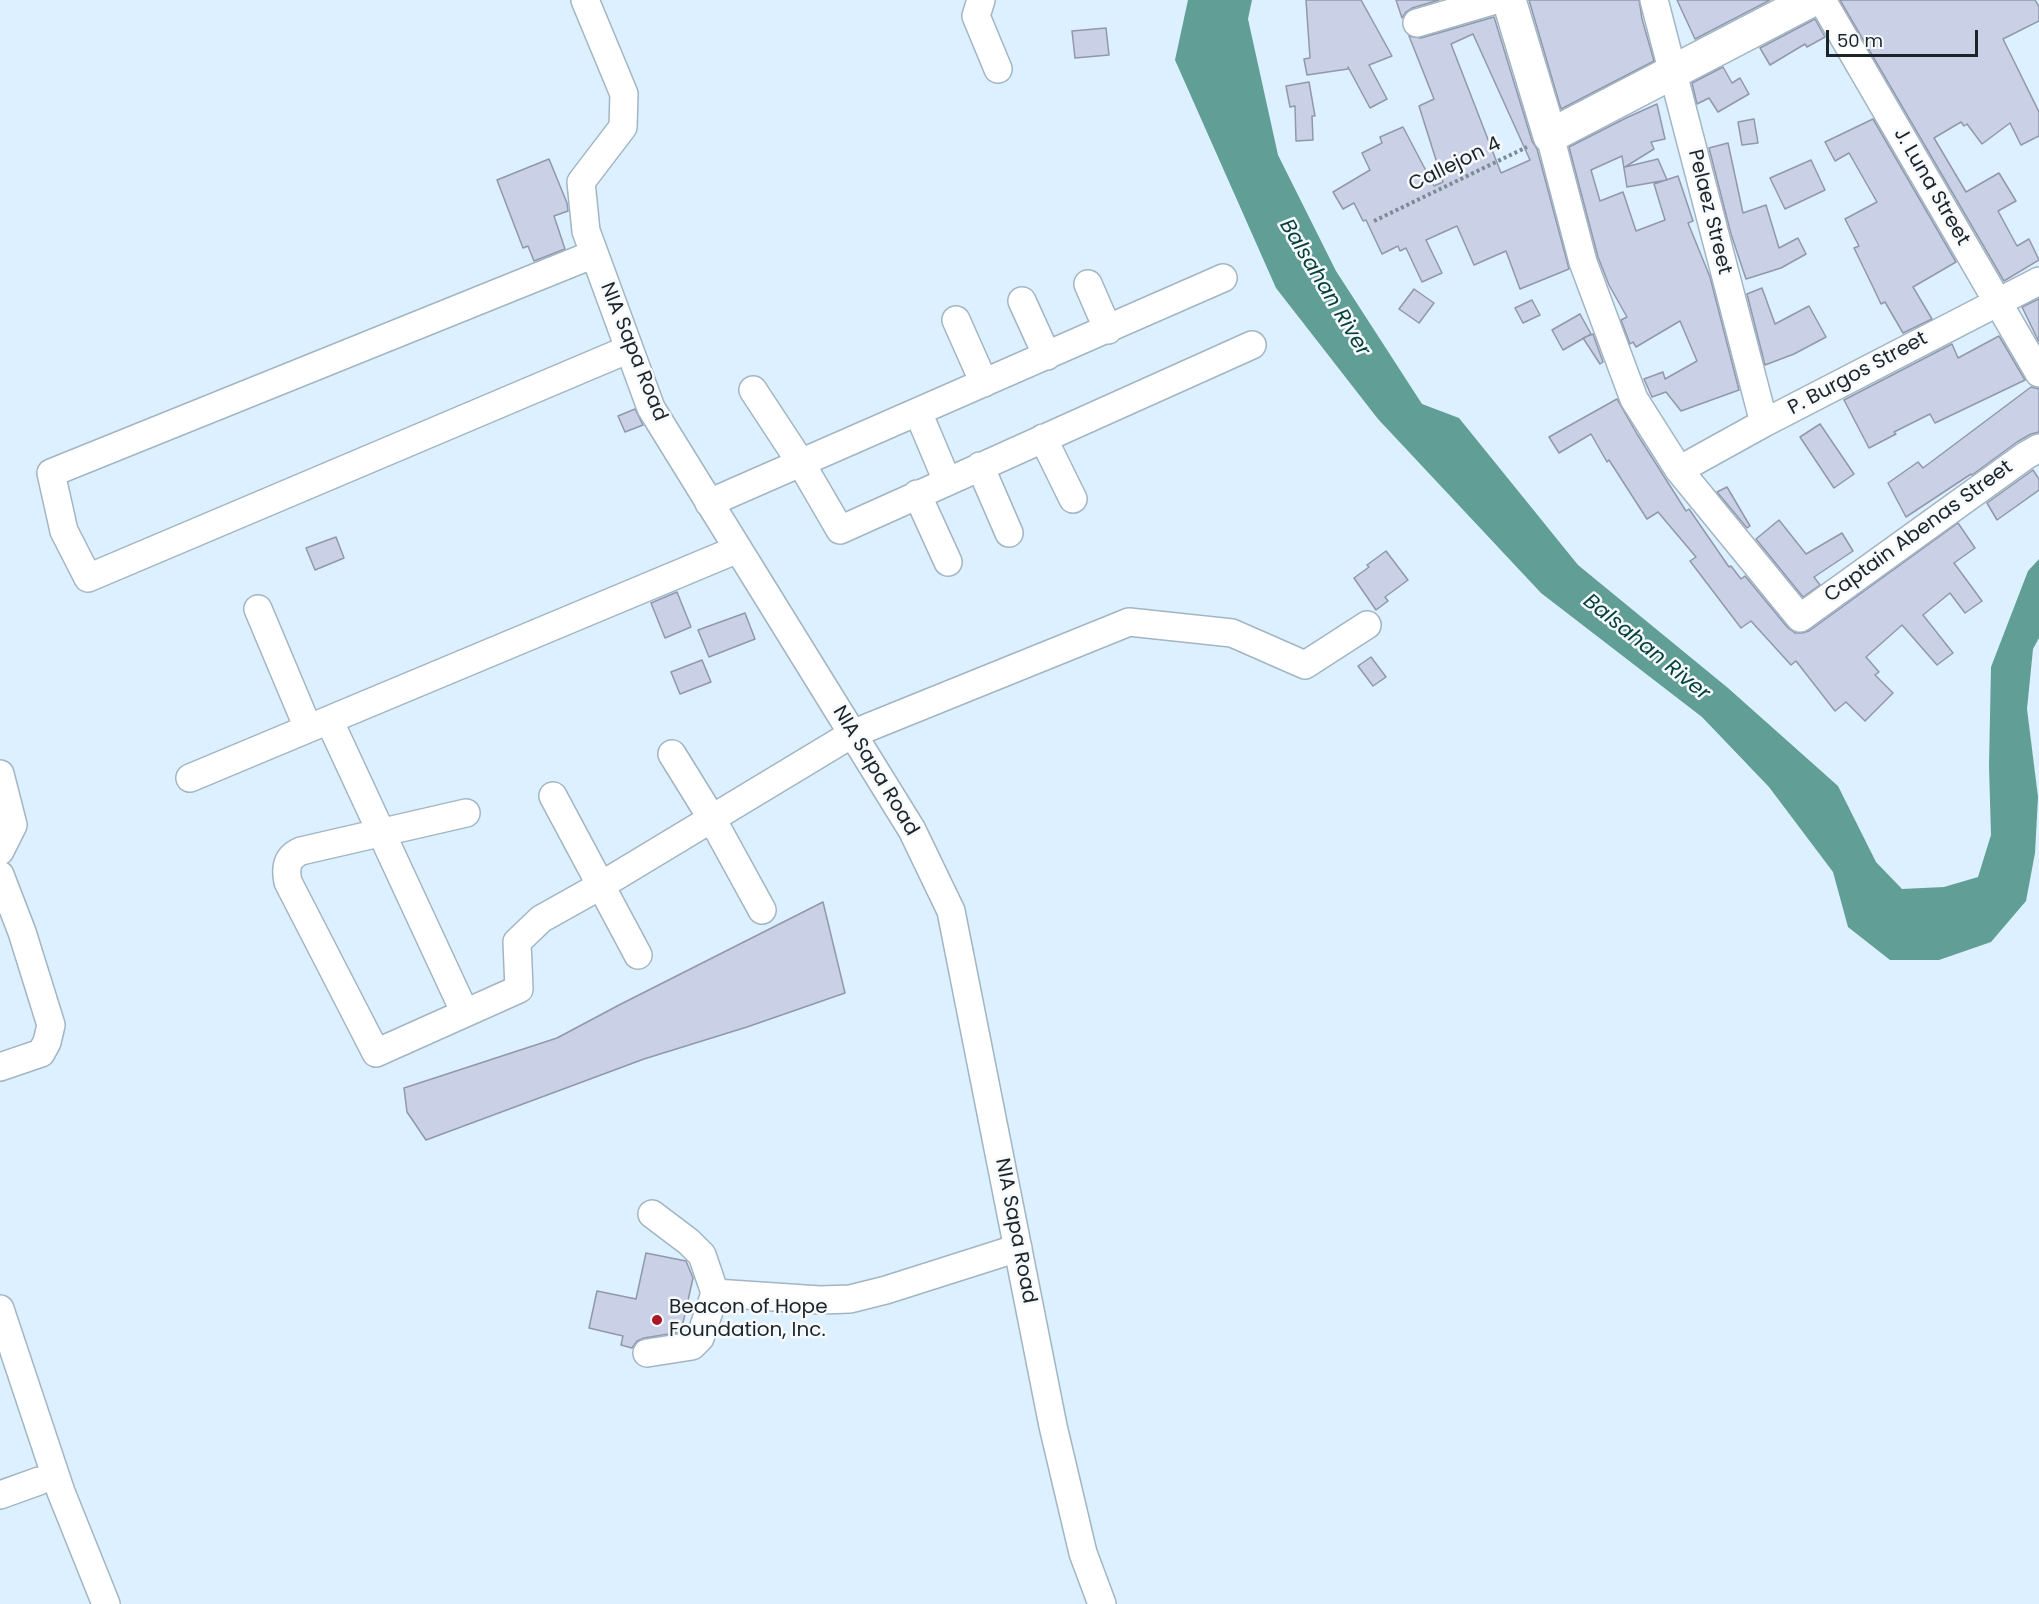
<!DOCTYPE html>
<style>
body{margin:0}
#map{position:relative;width:2039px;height:1604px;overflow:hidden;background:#dcf0ff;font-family:Poppins,sans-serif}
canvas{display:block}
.scale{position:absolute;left:1826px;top:30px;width:152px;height:27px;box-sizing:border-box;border:3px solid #1c2429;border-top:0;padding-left:8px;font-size:18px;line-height:21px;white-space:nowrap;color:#1c2429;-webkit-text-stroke:4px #f6fafd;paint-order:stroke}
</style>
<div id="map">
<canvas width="2039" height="1604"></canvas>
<div class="scale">50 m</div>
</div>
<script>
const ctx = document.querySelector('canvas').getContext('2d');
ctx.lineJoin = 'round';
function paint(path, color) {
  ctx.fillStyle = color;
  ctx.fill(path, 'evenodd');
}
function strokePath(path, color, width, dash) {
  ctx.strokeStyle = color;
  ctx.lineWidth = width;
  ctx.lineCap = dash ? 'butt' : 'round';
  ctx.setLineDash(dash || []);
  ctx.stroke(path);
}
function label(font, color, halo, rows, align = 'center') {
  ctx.font = font + ' Poppins,sans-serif';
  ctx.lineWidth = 5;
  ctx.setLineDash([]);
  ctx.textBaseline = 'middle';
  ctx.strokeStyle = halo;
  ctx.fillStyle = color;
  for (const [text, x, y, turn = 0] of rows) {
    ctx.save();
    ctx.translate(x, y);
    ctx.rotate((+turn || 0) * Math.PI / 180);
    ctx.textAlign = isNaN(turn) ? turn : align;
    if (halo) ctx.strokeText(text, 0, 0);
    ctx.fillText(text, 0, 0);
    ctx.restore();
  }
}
paint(new Path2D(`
 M 1188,0 L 1252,0 L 1248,19 L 1278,155 L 1336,271 L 1422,404 L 1459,418 L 1578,565 L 1728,688 L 1838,786 L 1876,862 L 1902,889 L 1944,887 L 1978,877 L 1991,835 L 1989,766 L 1991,667 L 2028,571 L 2039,559 L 2039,638 L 2033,649 L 2027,709 L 2038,797 L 2035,853 L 2026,901 L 1991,942 L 1939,960 L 1890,960 L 1848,927 L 1833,872 L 1769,787 L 1702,717 L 1541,593 L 1378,419 L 1276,288 L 1175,60 Z`), '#619e95');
const building = new Path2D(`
 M 1306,0 L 1361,0 L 1392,56 L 1369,65 L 1387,99 L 1370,108 L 1348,67 L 1348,69 L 1307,75 L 1304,59 L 1310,58 Z
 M 1396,0 L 1439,0 L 1412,8 L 1406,12 L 1402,18 Z
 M 1529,0 L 1639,0 L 1642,19 L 1654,61 L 1561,109 Z
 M 1677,0 L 1770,0 L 1695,39 Z
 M 1840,0 L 2035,0 L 2039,7 L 2039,21 L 2003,39 L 2039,112 L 2039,136 L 2021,145 L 2010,123 L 1982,144 L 1967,124 L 1964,126 L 1961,122 L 1934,138 L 1966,192 L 1999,173 L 2016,201 L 1998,211 L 2017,246 L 2029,239 L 2039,260 L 2004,281 Z
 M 1494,17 L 1532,141 L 1537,149 L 1569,269 L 1520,289 L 1506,251 L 1474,265 L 1457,226 L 1426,240 L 1442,273 L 1422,282 L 1406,248 L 1400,251 L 1398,246 L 1382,254 L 1366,220 L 1363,221 L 1354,203 L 1343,209 L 1333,192 L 1370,170 L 1362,153 L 1382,143 L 1380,137 L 1403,127 L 1434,186 L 1443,182 L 1419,106 L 1434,99 L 1409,36 L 1421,38 ZM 1473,34 L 1530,160 L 1501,173 L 1451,44 Z
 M 1815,19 L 1825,37 L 1807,47 L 1805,44 L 1770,65 L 1760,48 Z
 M 1106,28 L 1109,55 L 1075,58 L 1072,31 Z
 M 1723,67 L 1732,83 L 1740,78 L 1749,94 L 1718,112 L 1709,98 L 1697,104 L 1692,83 Z
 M 1309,82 L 1315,116 L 1312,116 L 1313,140 L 1296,141 L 1295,106 L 1290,107 L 1286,86 Z
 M 1657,104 L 1665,139 L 1651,142 L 1654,149 L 1625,167 L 1658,159 L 1667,180 L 1627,187 L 1622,156 L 1591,170 L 1600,201 L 1623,192 L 1636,231 L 1665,220 L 1654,184 L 1678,176 L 1693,221 L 1688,223 L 1710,277 L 1739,390 L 1681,411 L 1666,392 L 1652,397 L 1644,379 L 1663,372 L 1665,379 L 1697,361 L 1680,321 L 1636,347 L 1633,342 L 1630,344 L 1621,320 L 1627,317 L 1609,285 L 1598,257 L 1569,147 L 1626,118 Z
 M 1754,119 L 1758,143 L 1742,145 L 1738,122 Z
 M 1873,119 L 1956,262 L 1913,287 L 1932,319 L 1903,333 L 1885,302 L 1881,304 L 1873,287 L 1854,248 L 1859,246 L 1845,219 L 1877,202 L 1849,153 L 1835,161 L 1825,142 Z
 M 1728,143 L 1743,213 L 1766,205 L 1779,248 L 1798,238 L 1806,254 L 1781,268 L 1746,279 L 1731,234 L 1709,148 Z
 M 549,159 L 567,203 L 568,211 L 554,216 L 565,249 L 534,261 L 528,246 L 523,248 L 497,180 Z
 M 1811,160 L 1825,190 L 1785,209 L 1770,178 Z
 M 1762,288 L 1775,324 L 1809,306 L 1826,337 L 1794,354 L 1765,365 L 1747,294 Z
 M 1414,289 L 1434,303 L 1419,323 L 1399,309 Z
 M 2039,299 L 2039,342 L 2022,307 Z
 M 1532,300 L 1540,315 L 1523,323 L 1515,308 Z
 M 1580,314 L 1591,334 L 1563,350 L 1552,330 Z
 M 1593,334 L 1603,362 L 1600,364 L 1583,338 Z
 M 1999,336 L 2025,380 L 1935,423 L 1930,414 L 1894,432 L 1896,434 L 1869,448 L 1844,400 L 1952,344 L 1958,358 Z
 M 2031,387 L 2039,389 L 2039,432 L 2031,434 L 2017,442 L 1972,475 L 1971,474 L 1906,517 L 1888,483 L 1918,462 L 1923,468 Z
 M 1617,399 L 1637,434 L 1686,511 L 1689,509 L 1729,567 L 1731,566 L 1741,579 L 1745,576 L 1788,628 L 1795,633 L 1802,633 L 1809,631 L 1958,523 L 1975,548 L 1954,563 L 1982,601 L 1965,613 L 1950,593 L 1923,615 L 1953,653 L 1937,665 L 1902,625 L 1866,657 L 1879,672 L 1875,675 L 1893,693 L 1865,721 L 1846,702 L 1835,711 L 1796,661 L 1791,665 L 1751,621 L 1741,628 L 1690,561 L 1696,557 L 1658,512 L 1647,519 L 1609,460 L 1607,462 L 1591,434 L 1559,453 L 1549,437 Z
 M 635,409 L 643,425 L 625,432 L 618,416 Z
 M 1820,424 L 1854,474 L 1834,488 L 1800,437 Z
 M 2033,470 L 2039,479 L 2039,490 L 1997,520 L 1987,503 Z
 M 1727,487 L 1750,526 L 1747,528 L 1717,492 Z
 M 1779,520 L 1806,554 L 1842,533 L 1853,551 L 1814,577 L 1820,585 L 1803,597 L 1756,539 Z
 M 336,537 L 344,558 L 315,570 L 306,548 Z
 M 1386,551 L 1408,580 L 1385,597 L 1388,601 L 1376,610 L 1354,578 L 1369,567 L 1367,565 Z
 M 677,592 L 691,627 L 665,638 L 651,603 Z
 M 745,613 L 755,639 L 709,657 L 698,630 Z
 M 1371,657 L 1386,677 L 1373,686 L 1358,666 Z
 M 702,660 L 711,682 L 680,694 L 671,672 Z
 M 823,902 L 845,993 L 747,1027 L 644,1059 L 426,1140 L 407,1112 L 404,1088 L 557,1038 L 621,1004 Z
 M 646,1253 L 686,1261 L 693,1278 L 681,1332 L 644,1338 L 637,1341 L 632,1348 L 621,1345 L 623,1336 L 589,1328 L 597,1291 L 636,1299 Z`);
paint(building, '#cad1e6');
strokePath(building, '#9198ab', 1.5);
const minor = new Path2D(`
 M 585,0 L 624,94 L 623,127 L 581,182 L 586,231 L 651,408 L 912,830 L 951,911 L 1053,1426 L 1083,1553 L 1102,1604
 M 981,0 L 976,16 L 998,69
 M 1654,0 L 1764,423
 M 1822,0 L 2039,373
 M 1417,23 L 1495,0
 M 1550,136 L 1583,262 L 1634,399 L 1679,470 L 1800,618 L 2025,456 L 2039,448
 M 594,254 L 51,473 L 64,531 L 88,578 L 629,349
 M 1088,284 L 1108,330
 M 1022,301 L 1047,356
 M 956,320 L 984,383
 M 753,390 L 801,463 L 840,530 L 1252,345
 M 918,412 L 947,481
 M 1043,438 L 1073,499
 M 980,466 L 1009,533
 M 1679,470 L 1764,423 L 2039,281
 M 917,494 L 948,562
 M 709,503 L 1223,278
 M 258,609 L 308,728
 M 329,720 L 465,1013
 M 672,754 L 711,817 L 762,910
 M 0,774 L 13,825 L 0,851
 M 190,778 L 738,549
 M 553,796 L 638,955
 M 466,813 L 301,851 C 287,857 285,868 288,882 L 376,1053 L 519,989 L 517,942 L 541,919 L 600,886 L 852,734 L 1129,622 L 1232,633 L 1305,665 L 1367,625
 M 0,875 L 22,932 L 51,1025 L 47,1042 L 41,1053 L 0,1067
 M 652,1214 L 689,1242 L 702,1255 L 715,1293 L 820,1300 L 850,1299 L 886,1290 L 1018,1248
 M 0,1309 L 61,1492 L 106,1604
 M 647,1353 L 692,1346 L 700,1338 L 715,1293
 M 0,1495 L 39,1481`);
const major = new Path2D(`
 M 1509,0 L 1550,136 L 1811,0`);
strokePath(minor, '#a2b5c3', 30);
strokePath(major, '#a2b5c3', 36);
strokePath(new Path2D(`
 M 1374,221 L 1527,147`), '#7c8a93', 4, [3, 3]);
strokePath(minor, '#fff', 27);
strokePath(major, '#fff', 33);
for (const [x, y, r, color] of [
 [657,1320,6,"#ac1726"]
]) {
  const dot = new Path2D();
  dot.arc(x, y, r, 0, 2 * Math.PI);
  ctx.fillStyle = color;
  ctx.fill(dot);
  strokePath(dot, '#f6fafd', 2);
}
label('20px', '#1c2429', '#f6fafd', [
 ["Callejon 4",1455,165,-26],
 ["J. Luna Street",1931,187,60],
 ["Pelaez Street",1709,212,76],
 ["NIA Sapa Road",633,352,68],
 ["P. Burgos Street",1858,374,-28],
 ["Captain Abenas Street",1919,532,-36],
 ["NIA Sapa Road",875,771,59],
 ["NIA Sapa Road",1015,1231,79]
]);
label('20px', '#1c2429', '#f6fafd', [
 ["Beacon of Hope",669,1308],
 ["Foundation, Inc.",669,1331]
], 'left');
label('italic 21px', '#033f39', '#f6fafd', [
 ["Balsahan River",1324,288,59],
 ["Balsahan River",1646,648,39]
]);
</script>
